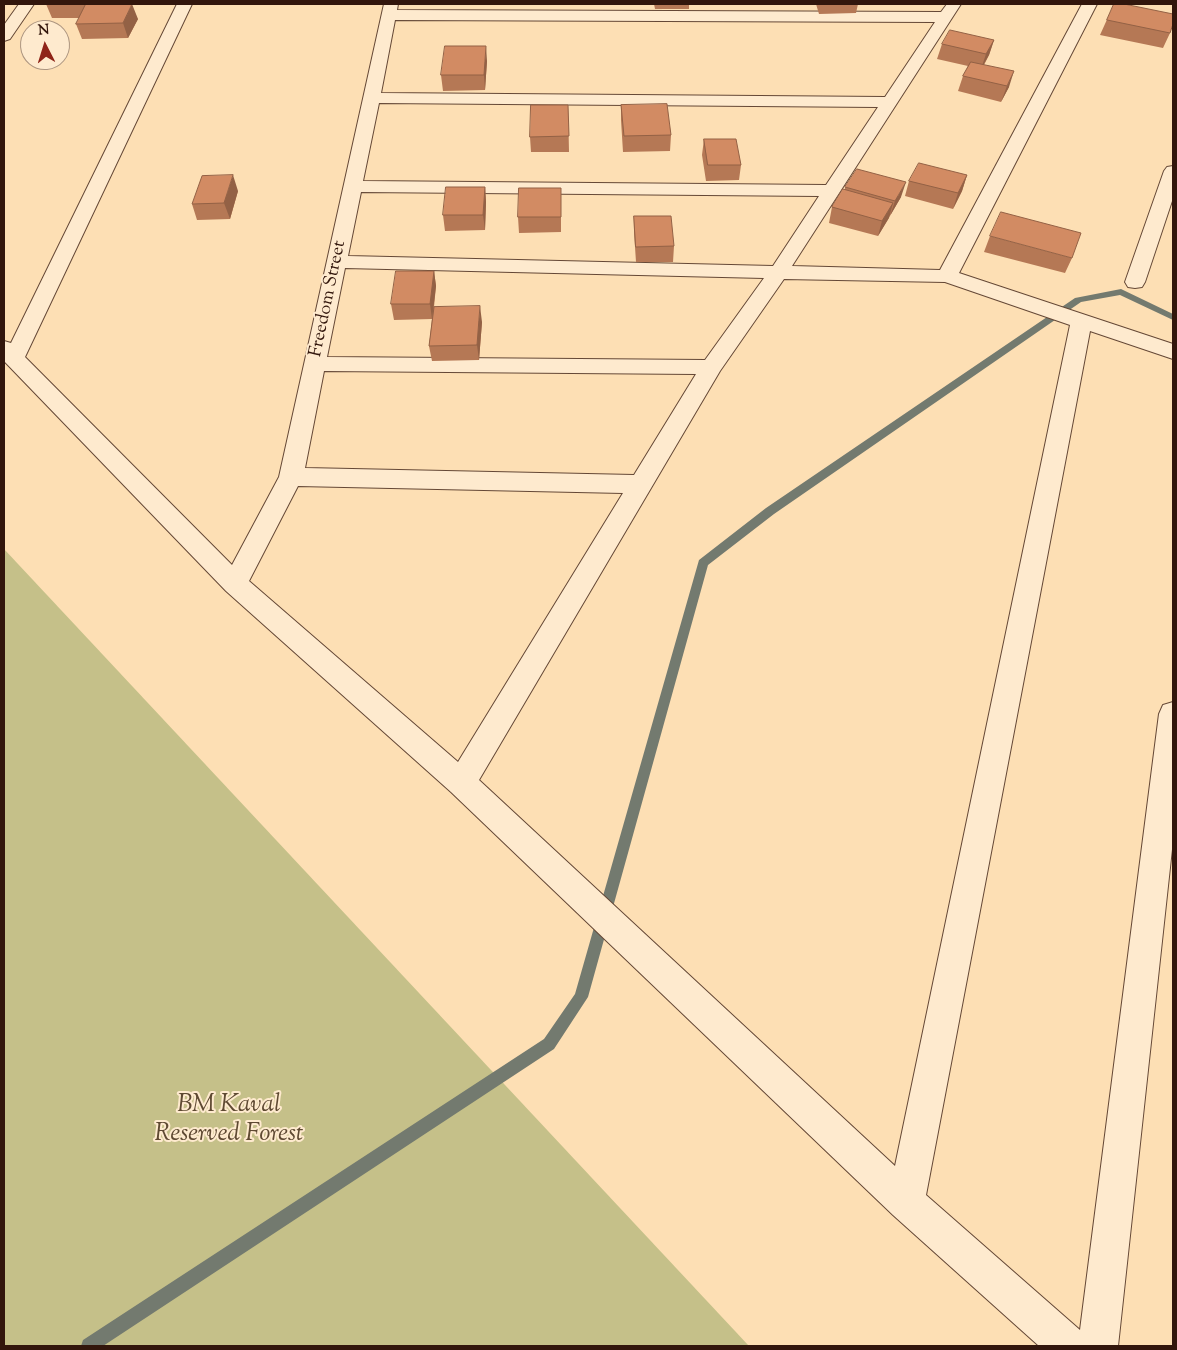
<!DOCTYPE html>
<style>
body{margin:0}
#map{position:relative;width:1177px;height:1350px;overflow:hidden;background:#fddfb4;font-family:"Sorts Mill Goudy",serif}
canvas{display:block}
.frame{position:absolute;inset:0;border:5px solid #32160c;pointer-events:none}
.north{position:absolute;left:20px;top:20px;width:50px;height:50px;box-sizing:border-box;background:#feeace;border:1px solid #ac9580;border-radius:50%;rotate:355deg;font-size:14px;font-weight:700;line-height:20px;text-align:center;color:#32160c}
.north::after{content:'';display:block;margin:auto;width:18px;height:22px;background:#8f2418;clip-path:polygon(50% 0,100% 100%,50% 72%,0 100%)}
</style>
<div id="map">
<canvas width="1177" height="1350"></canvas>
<div class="frame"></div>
<div class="north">N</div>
</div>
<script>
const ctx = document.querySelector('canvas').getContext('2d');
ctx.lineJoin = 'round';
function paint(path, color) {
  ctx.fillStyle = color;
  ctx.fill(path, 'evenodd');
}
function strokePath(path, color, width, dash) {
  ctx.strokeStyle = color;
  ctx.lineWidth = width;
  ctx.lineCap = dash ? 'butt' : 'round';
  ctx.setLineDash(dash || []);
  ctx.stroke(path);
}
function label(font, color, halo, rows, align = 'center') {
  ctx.font = font + ' "Sorts Mill Goudy",serif';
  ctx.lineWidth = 4;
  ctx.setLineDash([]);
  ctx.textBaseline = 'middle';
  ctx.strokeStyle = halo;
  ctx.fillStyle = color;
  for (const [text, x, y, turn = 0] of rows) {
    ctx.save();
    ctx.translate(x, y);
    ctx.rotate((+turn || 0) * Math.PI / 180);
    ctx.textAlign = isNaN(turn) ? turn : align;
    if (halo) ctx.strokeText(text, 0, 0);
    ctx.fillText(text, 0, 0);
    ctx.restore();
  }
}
paint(new Path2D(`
 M 4,549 L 749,1346 L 4,1346 Z`), '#c5c089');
paint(new Path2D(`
 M 1121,289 L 1173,314 L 1173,320 L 1120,295 L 1081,302 L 774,514 L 708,565 L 588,997 L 554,1049 L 103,1346 L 81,1346 L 83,1340 L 544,1039 L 575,994 L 699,560 L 766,508 L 1075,298 Z`), '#737a6f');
const minor = new Path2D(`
 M 19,4 L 34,4 L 10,39 L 4,41 L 4,25 Z
 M 177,4 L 192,4 L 25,357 L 232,565 L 279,477 L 384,4 L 398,4 L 397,10 L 941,12 L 947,4 L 961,4 L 792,266 L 940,270 L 1082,4 L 1097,4 L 959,273 L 1173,344 L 1173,359 L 1090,331 L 926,1195 L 1080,1330 L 1159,714 L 1163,705 L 1173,702 L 1173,840 L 1118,1346 L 1039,1346 L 893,1215 L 451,792 L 226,591 L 4,361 L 4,341 L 11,343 ZM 395,20 L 935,22 L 885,97 L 381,93 ZM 379,103 L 878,107 L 826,185 L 363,181 ZM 361,192 L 819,196 L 773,266 L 348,256 ZM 345,268 L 764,278 L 705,360 L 327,357 ZM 784,279 L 945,282 L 1070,325 L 895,1166 L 479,780 L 720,371 ZM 324,371 L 696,374 L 634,475 L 305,468 ZM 298,486 L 623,493 L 458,762 L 249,581 Z
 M 1173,166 L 1173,198 L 1145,282 L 1142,287 L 1135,288 L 1128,287 L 1125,282 L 1164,171 L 1167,167 Z`);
strokePath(minor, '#654836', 2);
paint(minor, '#feeace');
paint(new Path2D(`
 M 46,4 L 100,4 L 138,19 L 128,38 L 82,39 L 76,24 L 79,18 L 52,18 Z
 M 654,4 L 689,4 L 689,9 L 655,9 Z
 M 816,4 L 858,4 L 856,13 L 819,14 Z
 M 1114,4 L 1170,33 L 1163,48 L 1100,35 Z
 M 994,40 L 989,55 L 984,65 L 1009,87 L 1001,102 L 958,91 L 963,76 L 968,66 L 937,59 L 942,44 Z
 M 487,61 L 485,90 L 443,91 L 441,75 Z
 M 568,105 L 569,152 L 531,152 L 530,137 Z
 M 621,105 L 671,135 L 670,151 L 623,152 L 621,120 Z
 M 704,139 L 741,165 L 739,180 L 706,181 L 702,155 Z
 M 967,175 L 962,191 L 953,209 L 905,196 L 909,181 Z
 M 485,187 L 486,202 L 485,230 L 445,231 L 443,215 Z
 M 845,187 L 901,197 L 878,236 L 829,223 L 832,207 L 845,190 Z
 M 561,188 L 561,232 L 519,233 L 518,217 Z
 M 238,191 L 230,219 L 197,220 L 192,204 Z
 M 634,216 L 674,246 L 673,262 L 636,262 L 634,232 Z
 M 990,236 L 1072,258 L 1065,273 L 984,252 Z
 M 434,271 L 436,286 L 434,307 L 482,322 L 479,360 L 432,361 L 429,346 L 432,319 L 394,320 L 391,304 Z`), '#b57855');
paint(new Path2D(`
 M 132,4 L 138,19 L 128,38 L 123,23 Z
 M 994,40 L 989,55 L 981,69 L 986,54 Z
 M 486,46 L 487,61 L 485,90 L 484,75 Z
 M 1014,71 L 1009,87 L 1001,102 L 1007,86 Z
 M 233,175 L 238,191 L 230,219 L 224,203 Z
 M 967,175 L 962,191 L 953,209 L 958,193 Z
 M 906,182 L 901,197 L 890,216 L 895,201 Z
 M 485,187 L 486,202 L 485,230 L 483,215 Z
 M 893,203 L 889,218 L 878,236 L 882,221 Z
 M 434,271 L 436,286 L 432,319 L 430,304 Z
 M 480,306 L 482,322 L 479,360 L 477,345 Z`), '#936145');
const building = new Path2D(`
 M 86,4 L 132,4 L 123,23 L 76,24 Z
 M 1114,4 L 1124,4 L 1173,14 L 1173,24 L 1170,33 L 1107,20 Z
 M 950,30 L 994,40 L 986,54 L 942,44 Z
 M 445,46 L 486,46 L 484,75 L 441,75 Z
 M 971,62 L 1014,71 L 1007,86 L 963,76 Z
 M 667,104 L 671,135 L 624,136 L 621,105 Z
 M 531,105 L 568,105 L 569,136 L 530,137 Z
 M 704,139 L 736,139 L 741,165 L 708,165 Z
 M 919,163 L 967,175 L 958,193 L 909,181 Z
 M 857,169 L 906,182 L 895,201 L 845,187 Z
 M 233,175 L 224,203 L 192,204 L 202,176 Z
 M 446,187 L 485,187 L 483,215 L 443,215 Z
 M 519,188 L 561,188 L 561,217 L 518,217 Z
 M 843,189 L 893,203 L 882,221 L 832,207 Z
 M 1001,212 L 1081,233 L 1072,258 L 990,236 Z
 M 634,216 L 671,216 L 674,246 L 636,247 Z
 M 396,271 L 434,271 L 430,304 L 391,304 Z
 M 480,306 L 477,345 L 429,346 L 434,307 Z`);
paint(building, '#d28b63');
strokePath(building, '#936145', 1);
label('18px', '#32160c', '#feeace', [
 ["Freedom Street",329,299,-78]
]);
label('italic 25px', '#5e4932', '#feeace', [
 ["BM Kaval",229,1107],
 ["Reserved Forest",229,1136]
]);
</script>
